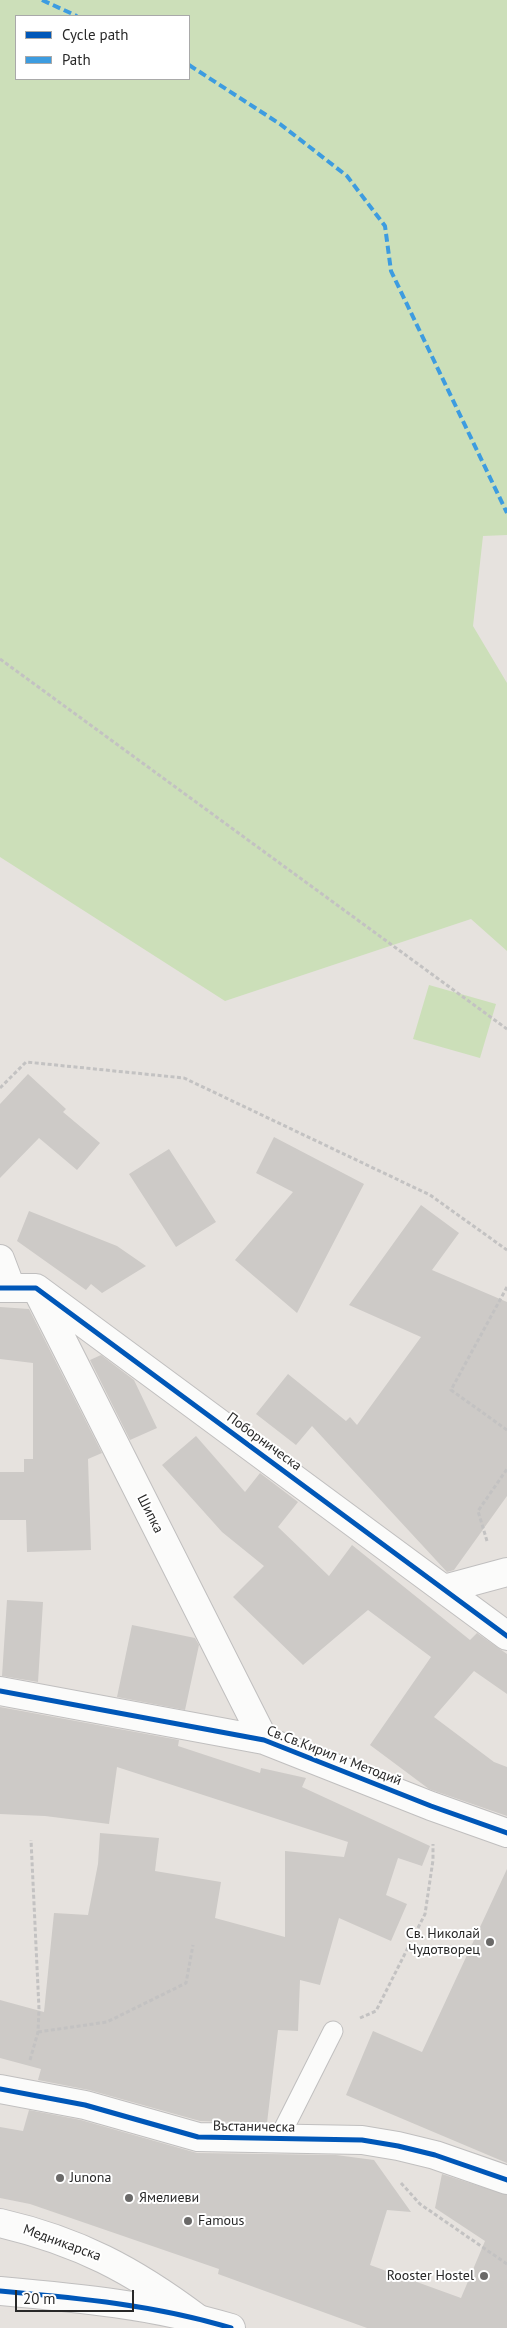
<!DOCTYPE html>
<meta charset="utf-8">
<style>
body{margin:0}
#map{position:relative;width:507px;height:2328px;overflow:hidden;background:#e6e2de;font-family:"PT Sans",sans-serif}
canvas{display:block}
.legend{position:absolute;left:15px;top:15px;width:175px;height:65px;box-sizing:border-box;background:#fff;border:1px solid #a9a9a9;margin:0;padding:6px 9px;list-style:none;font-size:15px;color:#282828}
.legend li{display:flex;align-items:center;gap:10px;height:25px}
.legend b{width:25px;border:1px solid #a9a9a9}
.scale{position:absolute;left:15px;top:2290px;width:119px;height:22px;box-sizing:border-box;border:2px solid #282828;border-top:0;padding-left:6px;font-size:15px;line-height:18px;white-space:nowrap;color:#282828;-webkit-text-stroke:4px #fff;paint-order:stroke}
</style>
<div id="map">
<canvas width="507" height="2328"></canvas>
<ul class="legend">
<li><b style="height:6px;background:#0057b8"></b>Cycle path</li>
<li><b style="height:6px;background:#3d9ce0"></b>Path</li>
</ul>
<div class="scale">20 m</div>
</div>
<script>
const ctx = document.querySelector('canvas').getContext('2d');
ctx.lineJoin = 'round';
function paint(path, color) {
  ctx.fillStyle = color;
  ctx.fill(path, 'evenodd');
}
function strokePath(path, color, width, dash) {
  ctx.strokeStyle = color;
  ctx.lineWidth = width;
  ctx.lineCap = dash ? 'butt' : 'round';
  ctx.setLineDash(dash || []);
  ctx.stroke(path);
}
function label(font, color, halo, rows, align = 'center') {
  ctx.font = font + ' "PT Sans",sans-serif';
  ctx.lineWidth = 4;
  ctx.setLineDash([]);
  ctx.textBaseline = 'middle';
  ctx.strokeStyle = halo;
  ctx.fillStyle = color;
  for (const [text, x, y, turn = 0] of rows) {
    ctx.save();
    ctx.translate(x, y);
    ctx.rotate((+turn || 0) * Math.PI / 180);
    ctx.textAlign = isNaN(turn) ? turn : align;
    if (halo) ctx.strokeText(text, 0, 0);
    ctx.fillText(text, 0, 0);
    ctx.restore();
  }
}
paint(new Path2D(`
 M 0,0 L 507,0 L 507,535 L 483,536 L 473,626 L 507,683 L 507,951 L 471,919 L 225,1001 L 0,857 ZM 16,16 L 189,16 L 189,79 L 16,79 Z
 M 429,985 L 496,1004 L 480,1058 L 413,1039 Z`), '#ccdfb9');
paint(new Path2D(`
 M 28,1074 L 66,1109 L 63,1112 L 100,1143 L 77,1170 L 39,1138 L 0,1178 L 0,1104 Z
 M 274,1137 L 364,1184 L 297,1313 L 235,1260 L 293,1192 L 256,1173 Z
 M 169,1149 L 216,1222 L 176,1247 L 129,1174 Z
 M 421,1205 L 459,1233 L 432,1270 L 507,1302 L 507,1496 L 454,1570 L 447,1572 L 312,1426 L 296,1445 L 256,1414 L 288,1374 L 346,1421 L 350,1417 L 357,1425 L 421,1337 L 349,1305 Z
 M 29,1211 L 117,1246 L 146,1266 L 102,1293 L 91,1284 L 86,1290 L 17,1241 Z
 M 0,1307 L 29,1309 L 102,1453 L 88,1459 L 91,1550 L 27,1552 L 26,1520 L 0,1520 L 0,1472 L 24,1472 L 24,1459 L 33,1459 L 33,1363 L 0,1359 Z
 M 101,1355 L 134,1380 L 157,1428 L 130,1440 L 90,1360 Z
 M 196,1436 L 245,1492 L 260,1473 L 298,1502 L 278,1527 L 329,1576 L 352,1545 L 470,1640 L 477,1633 L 507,1654 L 507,1694 L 474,1671 L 434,1717 L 494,1762 L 507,1767 L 507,1816 L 429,1789 L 370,1745 L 431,1657 L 368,1610 L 303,1665 L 233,1597 L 264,1566 L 222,1532 L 162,1465 Z
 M 7,1600 L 43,1602 L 38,1682 L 2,1676 Z
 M 132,1625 L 195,1638 L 199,1645 L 185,1710 L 117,1697 Z
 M 0,1707 L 179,1740 L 178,1746 L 260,1773 L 261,1768 L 306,1778 L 302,1787 L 430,1846 L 422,1866 L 398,1858 L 386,1895 L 407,1904 L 391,1941 L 339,1918 L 320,1985 L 300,1980 L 298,2031 L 278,2030 L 267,2123 L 200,2121 L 89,2090 L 38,2080 L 41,2069 L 0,2058 L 0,2000 L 44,2012 L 54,1913 L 88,1915 L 98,1864 L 100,1833 L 159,1838 L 155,1871 L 221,1882 L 215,1918 L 285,1937 L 285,1851 L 344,1857 L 348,1842 L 117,1767 L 109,1824 L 45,1816 L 0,1814 Z
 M 507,1869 L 507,2163 L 346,2095 L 373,2031 L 422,2052 Z
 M 29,2110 L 81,2120 L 197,2153 L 336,2155 L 374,2160 L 411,2212 L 387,2210 L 370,2265 L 461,2298 L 485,2241 L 435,2208 L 442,2174 L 507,2195 L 507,2328 L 367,2328 L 218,2274 L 219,2269 L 30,2204 L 0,2198 L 0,2127 L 23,2131 Z`), '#cdcac7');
const service = new Path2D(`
 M 279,2138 L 333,2031`);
const minor = new Path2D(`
 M 0,1259 L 11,1288
 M 0,1288 L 36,1288 L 507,1636
 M 38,1292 L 264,1740
 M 444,1589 L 507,1572
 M 0,1691 L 264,1740 L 431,1806 L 507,1833
 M 0,2089 L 85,2105 L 198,2137 L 362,2140 L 398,2146 L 435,2155 L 507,2180
 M 0,2223 C 78,2241 133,2270 197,2318`);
const tertiary = new Path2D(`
 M 0,2291 C 78,2298 155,2305 231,2328`);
strokePath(service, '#c0bfbf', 21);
strokePath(minor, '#c0bfbf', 30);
strokePath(tertiary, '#c0bfbf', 30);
strokePath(new Path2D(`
 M 0,659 L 507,1029
 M 0,1088 L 26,1062 L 184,1078 L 430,1195 L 507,1250
 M 507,1287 L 451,1390 L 507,1430
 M 487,1541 L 478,1511 L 507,1469
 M 360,2018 L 376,2011 L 425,1914 L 433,1860 L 433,1844
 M 38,2032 L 107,2022 L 186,1983 L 193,1945
 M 30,2060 L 38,2032 L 39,2009 L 31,1840
 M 401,2183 L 420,2204 L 507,2264`), '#c3c2c2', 3, [4, 2.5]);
strokePath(service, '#fbfbfa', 19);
strokePath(minor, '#fbfbfa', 28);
strokePath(tertiary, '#fbfbfa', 28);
strokePath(new Path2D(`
 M 42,0 L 77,16
 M 189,65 L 280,124 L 347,176 L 385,226 L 391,271 L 507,513`), '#3d9ce0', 4, [8, 4]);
strokePath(new Path2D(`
 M 0,1288 L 36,1288 L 507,1636
 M 0,1691 L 264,1740 L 431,1806 L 507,1833
 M 0,2089 L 85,2105 L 198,2137 L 362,2140 L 398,2146 L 435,2155 L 507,2180
 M 0,2291 C 78,2298 155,2305 231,2328`), '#0057b8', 5);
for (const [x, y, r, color] of [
 [490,1942,5,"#6a6968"],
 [60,2178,5,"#6a6968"],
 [129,2198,5,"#6a6968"],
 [188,2221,5,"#6a6968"],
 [484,2276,5,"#6a6968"]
]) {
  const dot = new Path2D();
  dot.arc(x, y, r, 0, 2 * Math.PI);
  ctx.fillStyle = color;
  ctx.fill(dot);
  strokePath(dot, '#fff', 2);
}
label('14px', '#282828', '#fff', [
 ["Поборническа",264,1442,36],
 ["Шипка",150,1514,63],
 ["Св.Св.Кирил и Методий",334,1756,21],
 ["Въстаническа",254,2127,1],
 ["Медникарска",62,2243,20]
]);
label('14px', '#282828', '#fff', [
 ["Св. Николай",480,1934,"right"],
 ["Чудотворец",480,1950,"right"],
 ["Junona",70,2178],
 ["Ямелиеви",139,2198],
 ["Famous",198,2221],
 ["Rooster Hostel",474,2276,"right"]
], 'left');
</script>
